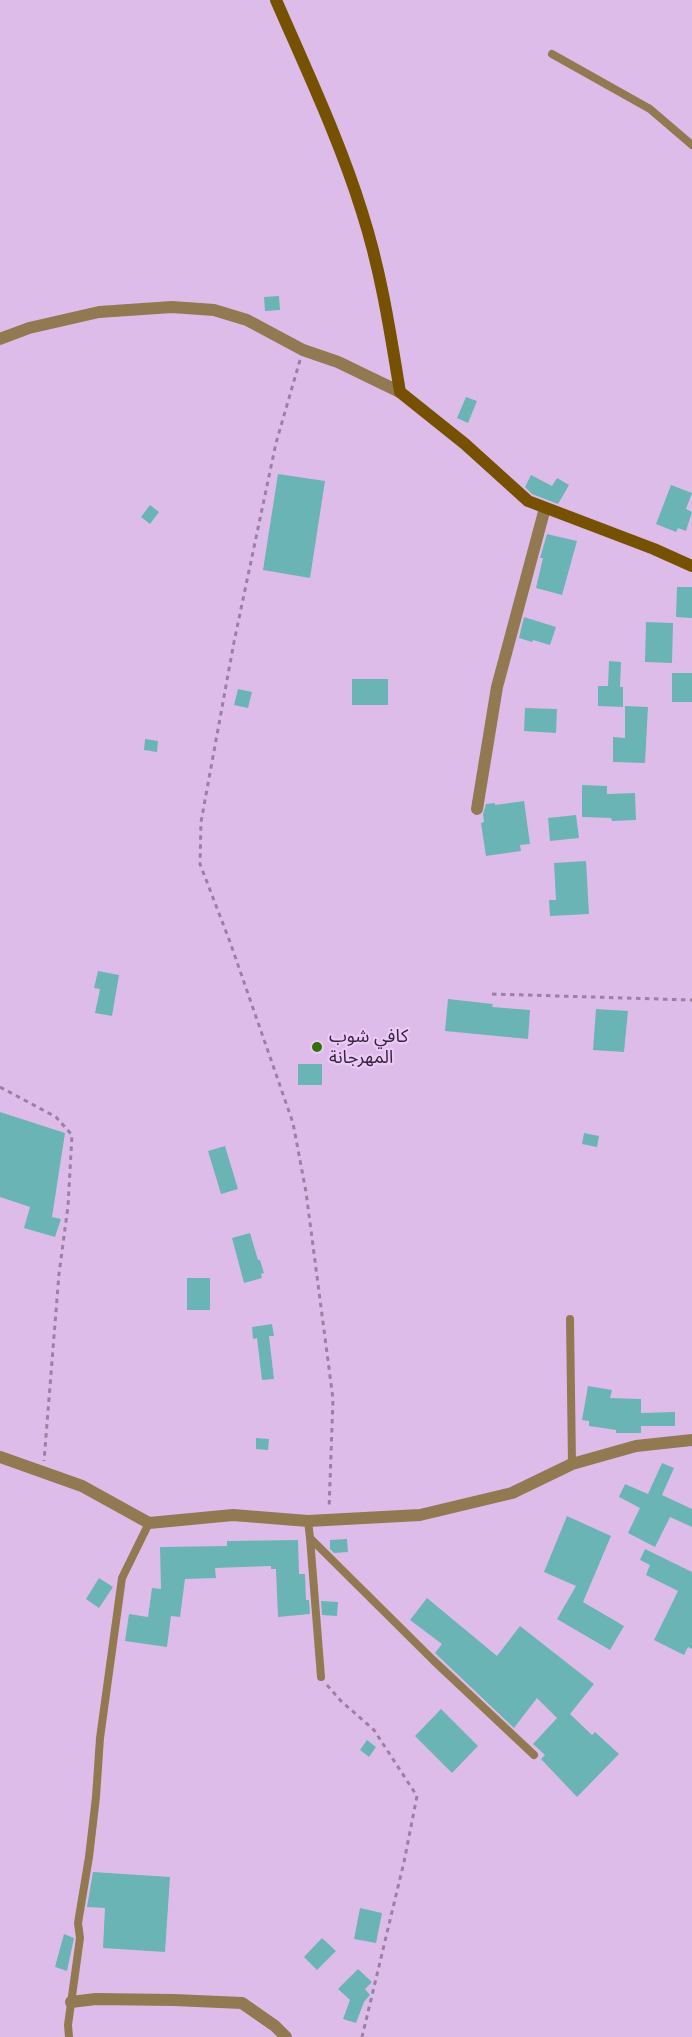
<!DOCTYPE html>
<meta charset="utf-8">
<style>
body{margin:0}
canvas{display:block;background:#debcea}
</style>
<canvas width="692" height="2037"></canvas>
<script>
const ctx = document.querySelector('canvas').getContext('2d');
ctx.lineJoin = 'round';
function paint(path, color) {
  ctx.fillStyle = color;
  ctx.fill(path, 'evenodd');
}
function strokePath(path, color, width, dash) {
  ctx.strokeStyle = color;
  ctx.lineWidth = width;
  ctx.lineCap = dash ? 'butt' : 'round';
  ctx.setLineDash(dash || []);
  ctx.stroke(path);
}
function label(font, color, halo, rows, align = 'center') {
  ctx.font = font + ' "Space Grotesk","Noto Sans Arabic",sans-serif';
  ctx.lineWidth = 4.5;
  ctx.setLineDash([]);
  ctx.textBaseline = 'middle';
  ctx.strokeStyle = halo;
  ctx.fillStyle = color;
  for (const [text, x, y, turn = 0] of rows) {
    ctx.save();
    ctx.translate(x, y);
    ctx.rotate((+turn || 0) * Math.PI / 180);
    ctx.textAlign = isNaN(turn) ? turn : align;
    if (halo) ctx.strokeText(text, 0, 0);
    ctx.fillText(text, 0, 0);
    ctx.restore();
  }
}
paint(new Path2D(`
 M 279,296 L 280,310 L 265,311 L 264,297 Z
 M 466,397 L 477,401 L 468,423 L 457,418 Z
 M 278,474 L 325,481 L 310,578 L 263,570 Z
 M 531,475 L 552,486 L 557,478 L 569,485 L 558,504 L 532,494 L 525,487 Z
 M 671,485 L 692,493 L 686,509 L 692,512 L 686,531 L 678,528 L 676,532 L 656,524 Z
 M 150,505 L 159,512 L 150,524 L 141,517 Z
 M 547,534 L 577,541 L 562,595 L 536,588 L 543,558 L 540,558 Z
 M 677,587 L 692,587 L 692,618 L 676,617 Z
 M 524,617 L 556,627 L 550,645 L 533,640 L 532,642 L 519,638 Z
 M 646,622 L 673,623 L 672,663 L 645,662 Z
 M 609,661 L 621,662 L 620,687 L 623,687 L 623,707 L 598,706 L 598,686 L 608,686 Z
 M 672,673 L 692,673 L 692,702 L 672,702 Z
 M 352,679 L 388,679 L 388,705 L 352,705 Z
 M 238,689 L 252,692 L 248,708 L 234,705 Z
 M 625,706 L 648,707 L 645,763 L 613,762 L 613,737 L 625,738 Z
 M 525,708 L 557,709 L 556,733 L 524,731 Z
 M 145,739 L 158,741 L 157,752 L 144,750 Z
 M 582,785 L 607,786 L 607,794 L 635,793 L 636,820 L 612,821 L 611,818 L 582,817 Z
 M 524,801 L 530,844 L 520,845 L 521,851 L 486,856 L 481,823 L 484,822 L 483,814 L 486,804 L 495,803 L 495,805 Z
 M 576,815 L 579,838 L 550,841 L 548,818 Z
 M 586,861 L 589,914 L 550,916 L 549,900 L 556,900 L 554,863 Z
 M 98,971 L 119,975 L 112,1016 L 95,1013 L 100,989 L 94,988 Z
 M 448,999 L 493,1004 L 492,1007 L 530,1010 L 528,1039 L 445,1031 Z
 M 596,1009 L 628,1011 L 624,1052 L 593,1050 Z
 M 298,1064 L 322,1064 L 322,1085 L 298,1085 Z
 M 0,1112 L 65,1133 L 52,1217 L 61,1219 L 55,1237 L 24,1228 L 30,1207 L 0,1197 Z
 M 584,1133 L 599,1136 L 597,1147 L 582,1144 Z
 M 225,1146 L 238,1189 L 221,1194 L 208,1151 Z
 M 250,1233 L 258,1260 L 260,1260 L 264,1273 L 261,1274 L 262,1278 L 244,1283 L 232,1238 Z
 M 187,1278 L 210,1278 L 210,1310 L 187,1310 Z
 M 272,1324 L 274,1336 L 269,1336 L 274,1379 L 262,1380 L 257,1338 L 253,1339 L 252,1327 Z
 M 588,1386 L 612,1390 L 610,1398 L 641,1399 L 641,1413 L 675,1412 L 675,1426 L 641,1426 L 641,1433 L 616,1433 L 616,1430 L 589,1426 L 589,1421 L 582,1420 Z
 M 256,1438 L 269,1439 L 268,1450 L 256,1449 Z
 M 662,1463 L 674,1468 L 662,1495 L 692,1509 L 692,1527 L 670,1517 L 655,1547 L 628,1533 L 640,1508 L 619,1497 L 625,1484 L 648,1494 Z
 M 567,1516 L 611,1536 L 583,1602 L 624,1626 L 610,1650 L 557,1619 L 576,1586 L 544,1572 Z
 M 347,1539 L 348,1552 L 334,1553 L 330,1549 L 330,1540 Z
 M 298,1540 L 299,1574 L 305,1574 L 306,1600 L 309,1600 L 310,1614 L 278,1617 L 276,1569 L 271,1569 L 271,1566 L 215,1568 L 216,1578 L 185,1579 L 180,1617 L 171,1616 L 167,1647 L 125,1641 L 129,1614 L 148,1617 L 152,1588 L 161,1589 L 160,1547 L 227,1546 L 227,1541 Z
 M 645,1549 L 692,1572 L 692,1649 L 688,1647 L 684,1655 L 654,1640 L 678,1591 L 646,1575 L 650,1565 L 640,1560 Z
 M 99,1578 L 113,1587 L 99,1608 L 86,1599 Z
 M 427,1598 L 497,1656 L 520,1626 L 594,1684 L 570,1714 L 592,1735 L 595,1732 L 619,1754 L 577,1797 L 541,1759 L 545,1755 L 533,1744 L 557,1718 L 537,1698 L 514,1728 L 435,1653 L 442,1644 L 410,1620 Z
 M 321,1601 L 338,1602 L 337,1616 L 322,1615 Z
 M 441,1709 L 478,1746 L 452,1773 L 415,1736 Z
 M 367,1740 L 376,1747 L 369,1757 L 360,1750 Z
 M 93,1872 L 170,1877 L 165,1952 L 103,1948 L 105,1908 L 87,1907 Z
 M 360,1908 L 382,1913 L 376,1943 L 354,1939 Z
 M 64,1934 L 74,1938 L 67,1971 L 55,1967 Z
 M 322,1938 L 336,1951 L 317,1970 L 304,1957 Z
 M 358,1969 L 372,1982 L 365,1989 L 370,1995 L 364,2002 L 356,2023 L 343,2019 L 350,2000 L 338,1989 Z`), '#6bb4b5');
strokePath(new Path2D(`
 M 300,360 L 276,443 L 234,642 L 201,822 L 200,864 L 230,942 L 293,1123 L 306,1192 L 333,1399 L 329,1509
 M 492,994 L 692,1000
 M 0,1087 L 56,1117 L 72,1135 L 68,1206 L 59,1274 L 44,1461
 M 327,1685 L 341,1701 L 374,1730 L 417,1796 L 404,1862 L 362,2037`), '#9a80a3', 3, [4.5, 4.5]);
strokePath(new Path2D(`
 M 552,54 L 650,109 L 692,145
 M 570,1319 L 572,1464
 M 308,1521 L 310,1538 L 433,1660 L 534,1755
 M 310,1538 L 321,1677
 M 69,2037 L 68,2025 L 80,1938 L 78,1923 L 89,1857 L 96,1797 L 100,1738 L 122,1578 L 149,1523`), '#937952', 8);
strokePath(new Path2D(`
 M 0,339 L 29,328 L 99,312 L 172,307 L 214,310 L 247,320 L 303,350 L 338,362 L 400,392
 M 477,809 L 497,687 L 545,508
 M 0,1457 L 82,1486 L 149,1523 L 233,1515 L 308,1521 L 420,1515 L 512,1493 L 572,1464 L 636,1446 L 692,1440
 M 71,2002 L 96,1999 L 174,2000 L 242,2003 L 275,2026 L 286,2037`), '#937952', 12);
strokePath(new Path2D(`
 M 276,0 C 306,69 340,141 362,212 C 381,271 390,331 400,392 L 465,444 L 528,501 L 654,549 L 692,566`), '#775102', 12);
for (const [x, y, r, color] of [
 [317,1047,6,"#317109"]
]) {
  const dot = new Path2D();
  dot.arc(x, y, r, 0, 2 * Math.PI);
  ctx.fillStyle = color;
  ctx.fill(dot);
  strokePath(dot, '#ecc9f8', 2);
}
label('18px', '#342638', '#ecc9f8', [
 ["كافي شوب",329,1037],
 ["المهرجانة",329,1058]
], 'left');
</script>
